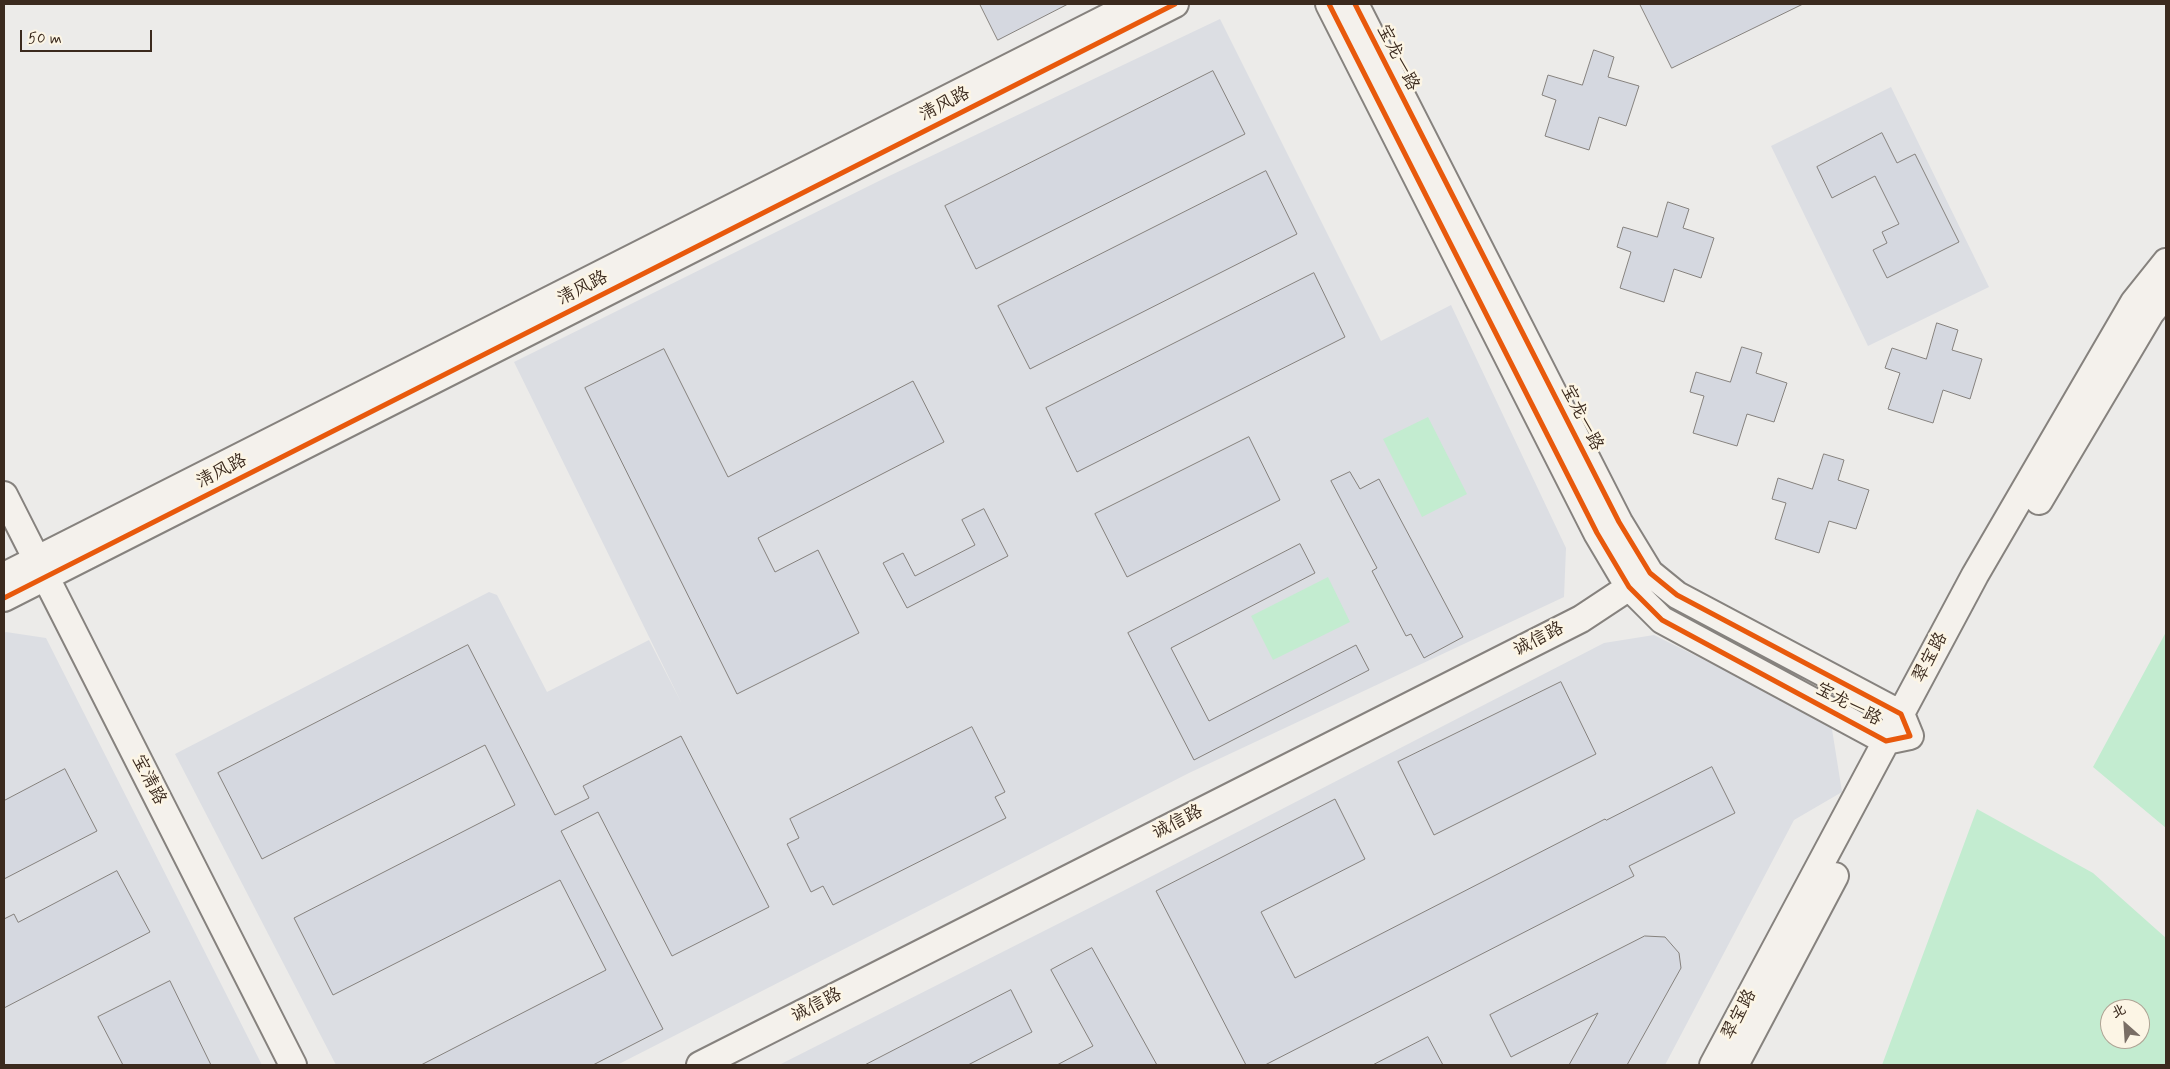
<!DOCTYPE html>
<meta charset="utf-8">
<style>
body{margin:0}
#map{position:relative;width:2170px;height:1069px;overflow:hidden;background:#ecebe9;font-family:Mynerve,"LXGW WenKai TC",sans-serif}
canvas{display:block}
.frame{position:absolute;inset:0;border:5px solid #3b2a1e;pointer-events:none}
.north{position:absolute;left:2100px;top:999px;width:50px;height:50px;box-sizing:border-box;background:#fcf5e5;border:1px solid #afa495;border-radius:50%;rotate:334deg;font-size:14px;font-weight:700;line-height:20px;text-align:center;color:#3b2a1e}
.north::after{content:'';display:block;margin:auto;width:18px;height:22px;background:#796e65;clip-path:polygon(50% 0,100% 100%,50% 72%,0 100%)}
.scale{position:absolute;left:20px;top:30px;width:132px;height:22px;box-sizing:border-box;border:2px solid #3b2a1e;border-top:0;padding-left:6px;font-size:15px;line-height:18px;white-space:nowrap;color:#3b2a1e;-webkit-text-stroke:4px #fcf5e5;paint-order:stroke}
</style>
<div id="map">
<canvas width="2170" height="1069"></canvas>
<div class="frame"></div>
<div class="north">北</div>
<div class="scale">50 m</div>
</div>
<script>
const ctx = document.querySelector('canvas').getContext('2d');
ctx.lineJoin = 'round';
function paint(path, color) {
  ctx.fillStyle = color;
  ctx.fill(path, 'evenodd');
}
function strokePath(path, color, width, dash) {
  ctx.strokeStyle = color;
  ctx.lineWidth = width;
  ctx.lineCap = dash ? 'butt' : 'round';
  ctx.setLineDash(dash || []);
  ctx.stroke(path);
}
function label(font, color, halo, rows, align = 'center') {
  ctx.font = font + ' Mynerve,"LXGW WenKai TC",sans-serif';
  ctx.lineWidth = 5;
  ctx.setLineDash([]);
  ctx.textBaseline = 'middle';
  ctx.strokeStyle = halo;
  ctx.fillStyle = color;
  for (const [text, x, y, turn = 0] of rows) {
    ctx.save();
    ctx.translate(x, y);
    ctx.rotate((+turn || 0) * Math.PI / 180);
    ctx.textAlign = isNaN(turn) ? turn : align;
    if (halo) ctx.strokeText(text, 0, 0);
    ctx.fillText(text, 0, 0);
    ctx.restore();
  }
}
paint(new Path2D(`
 M 1220,19 L 1381,341 L 1451,305 L 1566,548 L 1564,597 L 1189,773 L 617,1065 L 336,1065 L 175,754 L 489,592 L 497,595 L 547,692 L 649,640 L 682,704 L 514,362 L 887,177 Z
 M 1891,87 L 1989,287 L 1868,346 L 1771,146 Z
 M 6,632 L 46,638 L 262,1065 L 4,1065 L 4,633 Z
 M 1654,635 L 1831,723 L 1842,792 L 1794,820 L 1665,1065 L 779,1065 L 1123,891 L 1604,643 Z`), '#dcdee3');
paint(new Path2D(`
 M 1428,417 L 1467,494 L 1422,517 L 1383,439 Z
 M 1328,577 L 1350,622 L 1273,660 L 1251,616 Z
 M 2166,632 L 2166,828 L 2093,767 Z
 M 1977,809 L 2093,873 L 2166,938 L 2166,1065 L 1882,1065 ZM 2110,1009 L 2140,1009 L 2140,1039 L 2110,1039 Z`), '#c3ecd0');
const building = new Path2D(`
 M 980,4 L 1068,4 L 998,40 Z
 M 1640,4 L 1803,4 L 1672,68 Z
 M 1594,50 L 1614,57 L 1608,77 L 1639,86 L 1626,126 L 1599,117 L 1589,150 L 1545,136 L 1556,100 L 1542,95 L 1548,75 L 1582,85 Z
 M 1213,71 L 1245,134 L 976,269 L 945,206 Z
 M 1882,133 L 1897,163 L 1915,154 L 1959,242 L 1887,278 L 1873,250 L 1887,243 L 1882,232 L 1899,224 L 1875,176 L 1832,198 L 1817,167 Z
 M 1266,171 L 1297,234 L 1030,369 L 998,306 Z
 M 1668,202 L 1689,209 L 1683,228 L 1714,238 L 1701,278 L 1674,269 L 1664,302 L 1620,288 L 1631,252 L 1617,247 L 1623,227 L 1657,237 Z
 M 1314,273 L 1345,337 L 1077,472 L 1046,408 Z
 M 1937,323 L 1958,330 L 1952,350 L 1982,359 L 1970,399 L 1943,390 L 1933,423 L 1888,409 L 1900,373 L 1885,368 L 1892,348 L 1926,359 Z
 M 1742,347 L 1762,353 L 1756,373 L 1787,383 L 1774,422 L 1747,414 L 1737,446 L 1693,433 L 1704,396 L 1690,392 L 1696,372 L 1730,382 Z
 M 664,349 L 728,477 L 913,381 L 944,442 L 758,538 L 775,572 L 818,550 L 859,633 L 737,694 L 585,388 Z
 M 1249,437 L 1280,500 L 1127,577 L 1095,514 Z
 M 1824,454 L 1844,460 L 1838,480 L 1869,490 L 1856,529 L 1829,521 L 1819,553 L 1775,539 L 1786,503 L 1772,499 L 1778,478 L 1812,489 Z
 M 1350,472 L 1360,489 L 1379,479 L 1463,637 L 1424,658 L 1411,634 L 1406,636 L 1372,571 L 1377,568 L 1331,481 Z
 M 984,509 L 1008,556 L 907,608 L 883,563 L 903,553 L 915,576 L 975,545 L 962,520 Z
 M 1300,544 L 1315,573 L 1171,648 L 1209,721 L 1356,645 L 1369,670 L 1194,760 L 1128,633 Z
 M 468,645 L 555,815 L 589,798 L 583,786 L 681,736 L 769,907 L 672,956 L 598,812 L 561,831 L 663,1029 L 593,1065 L 421,1065 L 606,970 L 560,880 L 333,995 L 294,918 L 515,805 L 485,745 L 262,859 L 218,773 Z
 M 1561,682 L 1596,754 L 1434,835 L 1398,762 Z
 M 972,727 L 1005,792 L 995,797 L 1006,818 L 833,905 L 823,886 L 811,892 L 787,844 L 799,838 L 790,819 Z
 M 1712,767 L 1735,813 L 1629,866 L 1634,876 L 1265,1065 L 1246,1065 L 1156,891 L 1335,799 L 1365,859 L 1261,912 L 1295,978 L 1605,819 L 1606,820 Z
 M 65,769 L 97,831 L 4,879 L 4,801 Z
 M 117,871 L 150,932 L 4,1008 L 4,919 L 14,914 L 18,922 Z
 M 1645,936 L 1665,937 L 1679,953 L 1681,968 L 1627,1065 L 1569,1065 L 1598,1013 L 1511,1057 L 1490,1015 Z
 M 1092,948 L 1157,1065 L 1057,1065 L 1093,1046 L 1051,970 Z
 M 170,981 L 211,1065 L 123,1065 L 98,1017 Z
 M 1011,990 L 1032,1032 L 968,1065 L 865,1065 Z
 M 1428,1037 L 1443,1065 L 1373,1065 Z`);
paint(building, '#d5d8e0');
strokePath(building, '#86827e', 1);
const secondary = new Path2D(`
 M 1329,4 L 1597,533 L 1629,587 L 1662,620 L 1886,741 L 1910,736 L 1901,714 L 1677,595 L 1650,573 L 1619,522 L 1355,4
 M 4,495 L 293,1065
 M 2039,501 L 2150,314 L 2166,294
 M 4,576 L 1134,4
 M 4,598 L 1175,4
 M 700,1065 L 1581,619 L 1643,578
 M 1713,1065 L 1975,575 L 2134,302 L 2166,262
 M 1735,1065 L 1835,876`);
strokePath(secondary, '#86827e', 30);
strokePath(secondary, '#f4f1ec', 26);
strokePath(new Path2D(`
 M 1329,4 L 1597,533 L 1629,587 L 1662,620 L 1886,741 L 1910,736 L 1901,714 L 1677,595 L 1650,573 L 1619,522 L 1355,4
 M 4,598 L 1175,4`), '#e8590c', 5);
label('18px', '#3b2a1e', '#fcf5e5', [
 ["宝龙一路",1397,58,63],
 ["清风路",945,105,-27],
 ["清风路",583,289,-27],
 ["宝龙一路",1581,418,63],
 ["清风路",222,472,-27],
 ["诚信路",1539,640,-27],
 ["翠宝路",1931,658,-62],
 ["宝龙一路",1848,705,28],
 ["宝清路",148,780,63],
 ["诚信路",1178,823,-27],
 ["诚信路",817,1006,-27],
 ["翠宝路",1740,1015,-62]
]);
</script>
